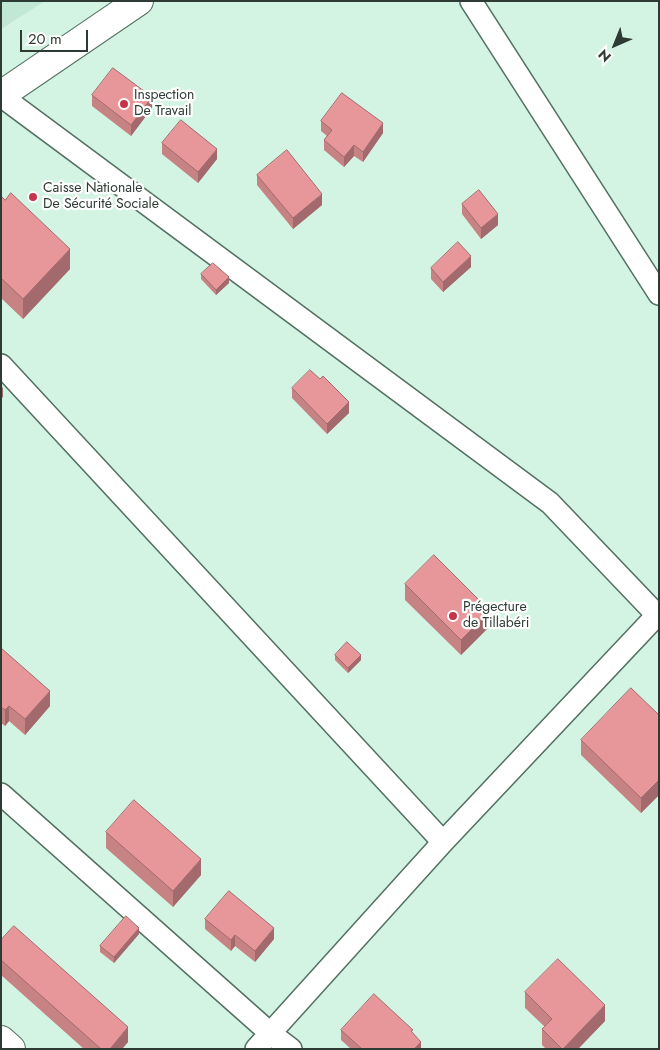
<!DOCTYPE html>
<meta charset="utf-8">
<style>
body{margin:0}
#map{position:relative;width:660px;height:1050px;overflow:hidden;background:#d3f4e3;font-family:Jost,sans-serif}
canvas{display:block}
.frame{position:absolute;inset:0;border:2px solid #2e3b34;pointer-events:none}
.north{position:absolute;left:590px;top:20px;width:50px;height:50px;-webkit-text-stroke:4px #fff;paint-order:stroke;rotate:224deg;font-size:14px;font-weight:700;line-height:20px;text-align:center;color:#2e3b34}
.north::after{content:'';display:block;margin:auto;width:18px;height:22px;background:#2e3b34;clip-path:polygon(50% 0,100% 100%,50% 72%,0 100%)}
.scale{position:absolute;left:20px;top:30px;width:68px;height:22px;box-sizing:border-box;border:2px solid #2e3b34;border-top:0;padding-left:6px;font-size:15px;line-height:18px;white-space:nowrap;color:#2e3b34;-webkit-text-stroke:4px #fff;paint-order:stroke}
</style>
<div id="map">
<canvas width="660" height="1050"></canvas>
<div class="frame"></div>
<div class="north">N</div>
<div class="scale">20 m</div>
</div>
<script>
const ctx = document.querySelector('canvas').getContext('2d');
ctx.lineJoin = 'round';
function paint(path, color) {
  ctx.fillStyle = color;
  ctx.fill(path, 'evenodd');
}
function strokePath(path, color, width, dash) {
  ctx.strokeStyle = color;
  ctx.lineWidth = width;
  ctx.lineCap = dash ? 'butt' : 'round';
  ctx.setLineDash(dash || []);
  ctx.stroke(path);
}
function label(font, color, halo, rows, align = 'center') {
  ctx.font = font + ' Jost,sans-serif';
  ctx.lineWidth = 4.5;
  ctx.setLineDash([]);
  ctx.textBaseline = 'middle';
  ctx.strokeStyle = halo;
  ctx.fillStyle = color;
  for (const [text, x, y, turn = 0] of rows) {
    ctx.save();
    ctx.translate(x, y);
    ctx.rotate((+turn || 0) * Math.PI / 180);
    ctx.textAlign = isNaN(turn) ? turn : align;
    if (halo) ctx.strokeText(text, 0, 0);
    ctx.fillText(text, 0, 0);
    ctx.restore();
  }
}
paint(new Path2D(`
 M 1,1 L 45,1 L 1,29 Z`), '#c0e8d4');
const street = new Path2D(`
 M 471,1 L 659,294
 M 1,96 L 550,503 L 657,615
 M 1,365 L 443,842
 M 1,794 L 270,1033 L 291,1049
 M 256,1049 L 443,842 L 659,613`);
const secondary = new Path2D(`
 M 1,1040 L 11,1049`);
const primary = new Path2D(`
 M 1,95 L 139,1`);
strokePath(street, '#537062', 24);
strokePath(secondary, '#537062', 30);
strokePath(primary, '#537062', 30);
strokePath(street, '#fff', 21);
strokePath(secondary, '#fff', 28);
strokePath(primary, '#fff', 28);
paint(new Path2D(`
 M 92,95 L 152,108 L 131,136 L 92,106 Z
 M 321,121 L 383,133 L 363,162 L 354,156 L 344,167 L 324,150 L 324,140 L 327,136 L 321,131 Z
 M 162,143 L 217,159 L 198,183 L 162,154 Z
 M 257,175 L 322,205 L 293,229 L 257,185 Z
 M 1,196 L 70,269 L 23,319 L 1,298 Z
 M 462,204 L 498,225 L 481,239 L 462,214 Z
 M 471,267 L 443,292 L 431,279 L 431,268 Z
 M 201,274 L 229,283 L 216,295 L 201,279 Z
 M 292,388 L 349,413 L 327,434 L 292,398 Z
 M 405,584 L 490,626 L 461,655 L 405,600 Z
 M 1,648 L 50,706 L 25,735 L 9,721 L 5,726 L 1,723 Z
 M 335,655 L 361,660 L 348,673 L 335,660 Z
 M 659,715 L 659,795 L 641,813 L 581,755 L 581,740 Z
 M 106,832 L 201,875 L 173,907 L 106,848 Z
 M 205,919 L 274,939 L 255,962 L 235,946 L 231,951 L 205,929 Z
 M 139,934 L 114,963 L 100,952 L 100,946 Z
 M 1,940 L 128,1042 L 122,1049 L 84,1049 L 1,975 Z
 M 525,992 L 605,1021 L 578,1049 L 546,1049 L 542,1045 L 542,1029 L 545,1027 L 525,1008 Z
 M 341,1030 L 413,1033 L 421,1049 L 351,1049 L 341,1040 Z`), '#c78284');
paint(new Path2D(`
 M 152,97 L 152,108 L 131,136 L 131,125 Z
 M 383,123 L 383,133 L 363,162 L 363,152 Z
 M 354,145 L 354,156 L 344,167 L 344,157 Z
 M 217,149 L 217,159 L 198,183 L 198,172 Z
 M 322,194 L 322,205 L 293,229 L 293,218 Z
 M 498,214 L 498,225 L 481,239 L 481,228 Z
 M 70,249 L 70,269 L 23,319 L 23,299 Z
 M 471,256 L 471,267 L 443,292 L 443,282 Z
 M 229,277 L 229,283 L 216,295 L 216,290 Z
 M 3,387 L 3,397 L 1,399 L 1,389 Z
 M 349,402 L 349,413 L 327,434 L 327,424 Z
 M 490,611 L 490,626 L 461,655 L 461,640 Z
 M 361,655 L 361,660 L 348,673 L 348,668 Z
 M 50,691 L 50,706 L 25,735 L 25,719 Z
 M 9,706 L 9,721 L 5,726 L 5,710 Z
 M 659,780 L 659,795 L 641,813 L 641,798 Z
 M 201,859 L 201,875 L 173,907 L 173,891 Z
 M 139,928 L 139,934 L 114,963 L 114,957 Z
 M 274,928 L 274,939 L 255,962 L 255,951 Z
 M 235,935 L 235,946 L 231,951 L 231,940 Z
 M 605,1005 L 605,1021 L 578,1049 L 563,1049 Z
 M 128,1027 L 128,1042 L 122,1049 L 110,1049 Z
 M 421,1042 L 421,1049 L 414,1049 Z`), '#a26a6c');
const building = new Path2D(`
 M 113,68 L 152,97 L 131,125 L 92,95 Z
 M 342,93 L 383,123 L 363,152 L 354,145 L 344,157 L 324,140 L 332,130 L 321,121 Z
 M 181,120 L 217,149 L 198,172 L 162,143 Z
 M 287,150 L 322,194 L 293,218 L 257,175 Z
 M 479,190 L 498,214 L 481,228 L 462,204 Z
 M 11,193 L 70,249 L 23,299 L 1,278 L 1,196 L 5,200 Z
 M 458,242 L 471,256 L 443,282 L 431,268 Z
 M 213,263 L 229,277 L 216,290 L 201,274 Z
 M 310,370 L 320,379 L 323,376 L 349,402 L 327,424 L 292,388 Z
 M 434,555 L 490,611 L 461,640 L 405,584 Z
 M 347,642 L 361,655 L 348,668 L 335,655 Z
 M 1,648 L 50,691 L 25,719 L 9,706 L 5,710 L 1,707 Z
 M 631,688 L 659,715 L 659,780 L 641,798 L 581,740 Z
 M 134,800 L 201,859 L 173,891 L 106,832 Z
 M 229,891 L 274,928 L 255,951 L 235,935 L 231,940 L 205,919 Z
 M 126,916 L 139,928 L 114,957 L 100,946 Z
 M 14,926 L 128,1027 L 110,1049 L 101,1049 L 1,960 L 1,940 Z
 M 558,959 L 605,1005 L 563,1049 L 562,1049 L 542,1029 L 552,1019 L 525,992 Z
 M 374,994 L 413,1030 L 411,1031 L 421,1042 L 414,1049 L 362,1049 L 341,1030 Z`);
paint(building, '#e7979a');
strokePath(building, '#a26a6c', 1);
for (const [x, y, r, color] of [
 [124,104,5,"#c5344a"],
 [33,197,5,"#c5344a"],
 [453,616,5,"#c5344a"]
]) {
  const dot = new Path2D();
  dot.arc(x, y, r, 0, 2 * Math.PI);
  ctx.fillStyle = color;
  ctx.fill(dot);
  strokePath(dot, '#fff', 2);
}
label('14px', '#2e3b34', '#fff', [
 ["Inspection",134,96],
 ["De Travail",134,112],
 ["Caisse Nationale",43,189],
 ["De Sécurité Sociale",43,205],
 ["Prégecture",463,608],
 ["de Tillabéri",463,624]
], 'left');
</script>
